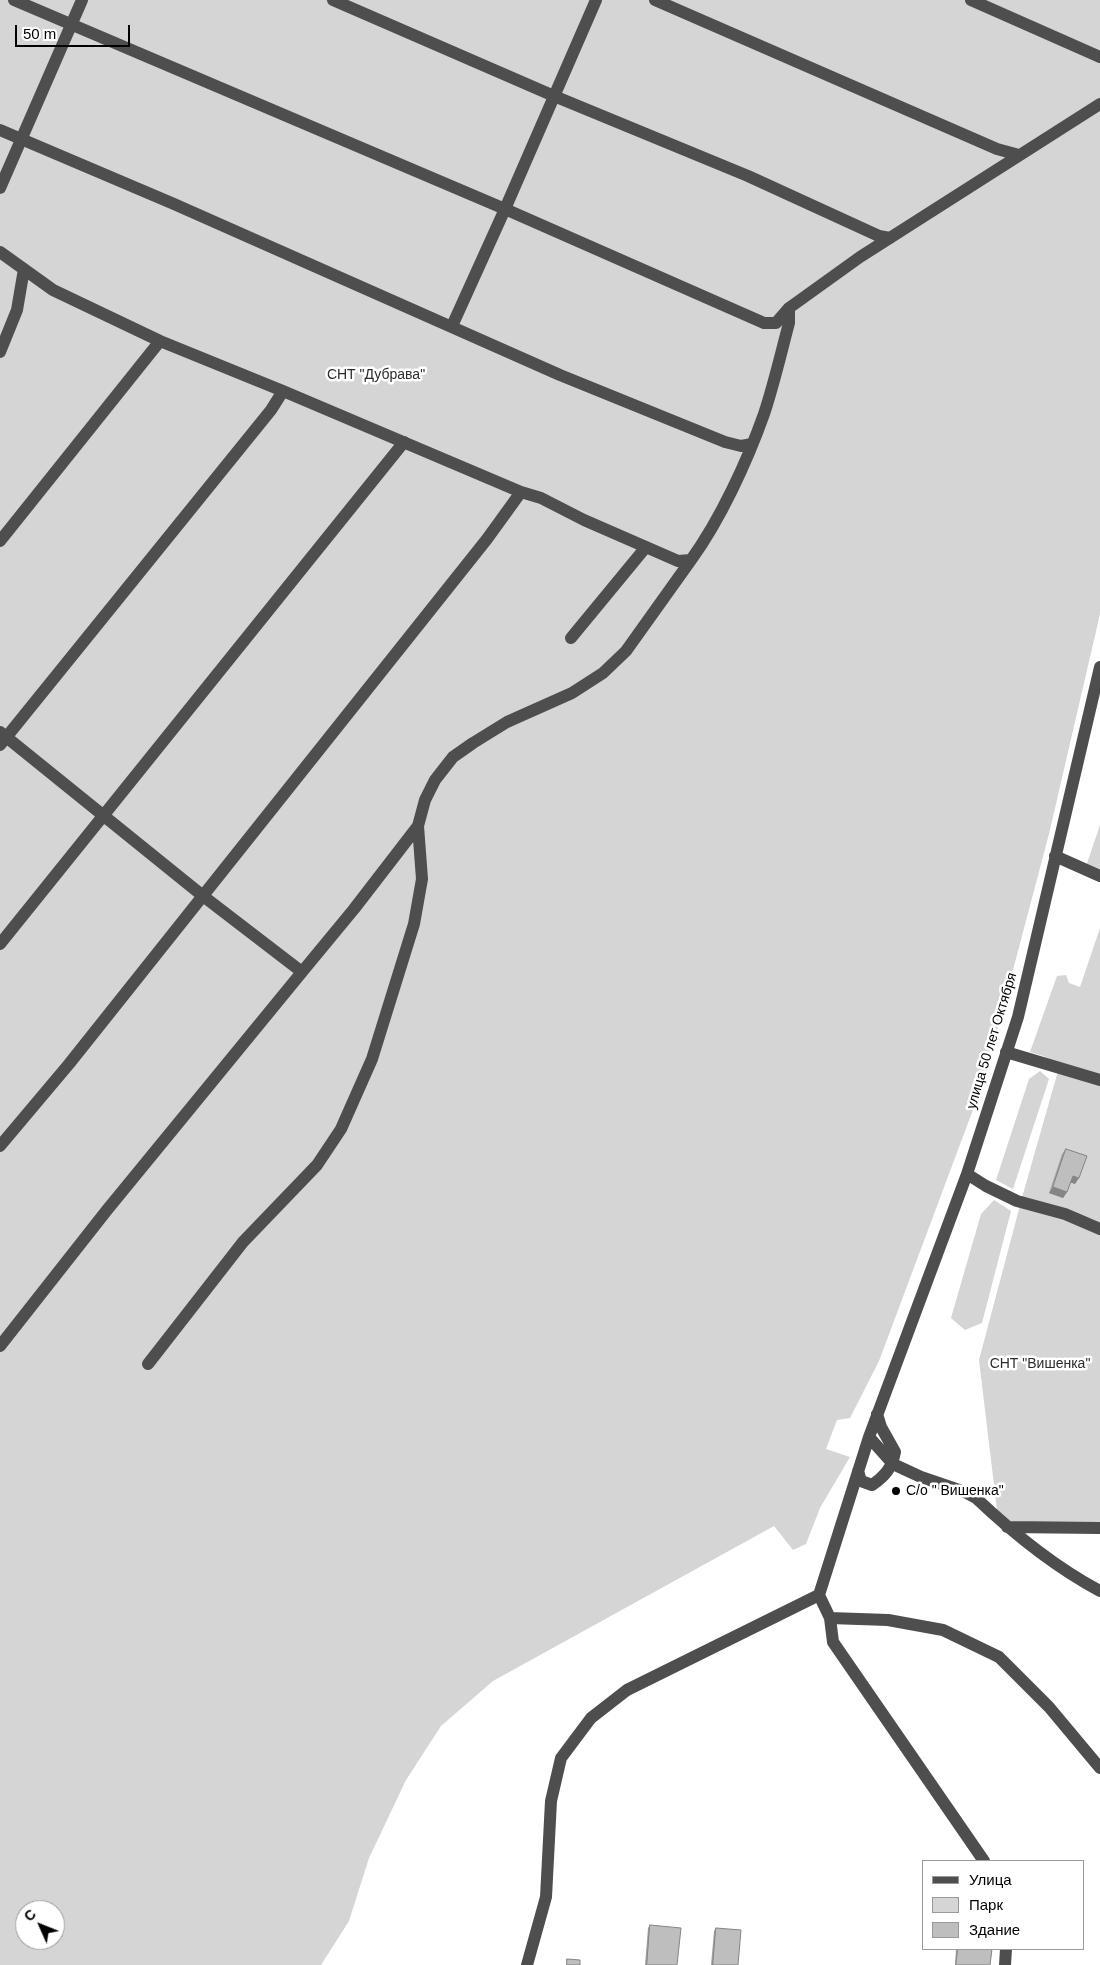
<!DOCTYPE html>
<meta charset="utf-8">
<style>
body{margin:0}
#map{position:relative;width:1100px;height:1965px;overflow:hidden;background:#fff;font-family:Arial,sans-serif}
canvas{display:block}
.legend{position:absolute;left:922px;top:1860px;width:162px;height:90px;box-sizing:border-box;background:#fff;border:1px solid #999;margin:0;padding:6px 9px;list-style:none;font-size:15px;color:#000}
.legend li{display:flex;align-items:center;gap:10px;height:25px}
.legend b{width:25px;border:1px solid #999}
.north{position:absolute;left:15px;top:1900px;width:50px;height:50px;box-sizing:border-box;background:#fff;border:1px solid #999;border-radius:50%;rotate:314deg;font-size:14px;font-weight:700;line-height:20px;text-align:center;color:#000}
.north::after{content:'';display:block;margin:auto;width:18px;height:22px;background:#000;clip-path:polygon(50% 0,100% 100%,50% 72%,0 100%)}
.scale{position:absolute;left:15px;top:25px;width:115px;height:22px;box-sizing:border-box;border:2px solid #000;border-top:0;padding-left:6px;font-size:15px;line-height:18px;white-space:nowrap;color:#000;-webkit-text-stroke:4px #fff;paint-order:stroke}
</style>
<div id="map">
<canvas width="1100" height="1965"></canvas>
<ul class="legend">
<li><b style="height:6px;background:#4e4e4e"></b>Улица</li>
<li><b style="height:14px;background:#d5d5d5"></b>Парк</li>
<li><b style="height:14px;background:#bebebe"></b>Здание</li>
</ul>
<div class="north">С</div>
<div class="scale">50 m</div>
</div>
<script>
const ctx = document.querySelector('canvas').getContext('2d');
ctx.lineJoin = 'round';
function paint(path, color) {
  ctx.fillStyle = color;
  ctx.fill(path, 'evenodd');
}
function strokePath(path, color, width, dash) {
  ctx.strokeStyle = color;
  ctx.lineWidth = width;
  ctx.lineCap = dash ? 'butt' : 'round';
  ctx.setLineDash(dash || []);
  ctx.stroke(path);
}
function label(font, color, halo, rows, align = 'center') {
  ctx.font = font + ' Arial,sans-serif';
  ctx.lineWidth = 5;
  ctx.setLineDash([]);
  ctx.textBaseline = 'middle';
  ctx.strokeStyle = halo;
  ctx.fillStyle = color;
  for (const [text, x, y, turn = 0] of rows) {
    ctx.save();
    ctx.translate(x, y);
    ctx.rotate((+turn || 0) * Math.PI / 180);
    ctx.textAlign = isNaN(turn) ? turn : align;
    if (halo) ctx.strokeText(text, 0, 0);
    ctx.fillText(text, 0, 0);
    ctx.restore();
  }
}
paint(new Path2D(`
 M 0,0 L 1100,0 L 1100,614 L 1049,834 L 983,1083 L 879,1361 L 850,1418 L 837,1420 L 826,1449 L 850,1457 L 820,1508 L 806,1544 L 793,1550 L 774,1526 L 493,1681 L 441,1726 L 406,1780 L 369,1858 L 349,1921 L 321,1965 L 0,1965 ZM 25,1910 L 55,1910 L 55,1940 L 25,1940 Z
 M 1100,825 L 1100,882 L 1083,875 Z
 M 1100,928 L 1100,1523 L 1009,1522 L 997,1510 L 979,1360 L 1023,1194 L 1060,1064 L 1043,1056 L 1030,1052 L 1057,976 L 1066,975 L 1069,983 L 1080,987 Z
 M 1040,1071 L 1049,1079 L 1013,1189 L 996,1180 L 1029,1079 Z
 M 994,1200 L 1011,1211 L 982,1323 L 965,1330 L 951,1318 L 981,1214 Z`), '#d5d5d5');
strokePath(new Path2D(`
 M 14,0 L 505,209 L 764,323 L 776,323 L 789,308
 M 333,0 L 554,96 L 748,176 L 879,236 L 890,238
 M 655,0 L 997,149 L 1019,155
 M 971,0 L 1100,57
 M 0,130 L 174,204 L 560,375 L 725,442 L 741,446 L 752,444
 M 0,188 L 82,0
 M 0,252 L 53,290 L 160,341 L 283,391 L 521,492 L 541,498 L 584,520 L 678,561 L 691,560 C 720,520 747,462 764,414 C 774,384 781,353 789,323 L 789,308 L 860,257 L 1100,104
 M 452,326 L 505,209 L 596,0
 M 0,352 L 17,310 L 24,269
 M 0,541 L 160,341
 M 571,638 L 646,547
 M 0,732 L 203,896 L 302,972 L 354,909 L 418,826
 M 0,745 L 271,410 L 283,391
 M 1055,856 L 1100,876
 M 0,944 L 404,442
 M 1006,1052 L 1100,1080
 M 0,1146 L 69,1064 L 487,539 L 521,492
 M 967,1174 L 986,1186 L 1017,1201 L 1065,1214 L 1100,1229
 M 0,1346 L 107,1210 L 302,972
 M 148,1364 L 243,1242 L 317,1165 L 341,1129 L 372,1059 L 414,924 L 422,879 L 418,826 L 425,800 L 435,780 L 453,757 L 473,743 L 507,722 L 572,693 L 603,673 L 626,651 L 691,560
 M 869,1437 L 893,1464 L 921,1477 L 965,1492 L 976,1498 C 1014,1534 1053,1566 1100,1591
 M 858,1471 L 861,1481 L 872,1485 C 885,1476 892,1468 895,1452 L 881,1427 L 877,1414
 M 1007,1527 L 1100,1528
 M 830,1618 L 888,1620 L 943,1630 L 999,1657 L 1049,1707 L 1100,1768
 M 984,1861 L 833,1642 L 830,1618 L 819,1595 L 869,1437 L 967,1174 L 1018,1017 L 1100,667
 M 527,1965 L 546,1897 L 551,1801 L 561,1758 L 591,1718 L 627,1690 L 819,1595
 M 1005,1965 L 1006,1949`), '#4e4e4e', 12);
paint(new Path2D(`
 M 1066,1149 L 1075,1184 L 1071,1182 L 1067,1192 L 1063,1198 L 1049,1193 L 1062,1154 Z
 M 650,1925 L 677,1965 L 645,1965 L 648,1928 Z
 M 716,1928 L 738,1965 L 711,1965 L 714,1931 Z
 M 956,1949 L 992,1949 L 990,1965 L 955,1965 Z`), '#a3a3a3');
paint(new Path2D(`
 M 1073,1176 L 1079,1178 L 1075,1184 L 1069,1182 Z
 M 1053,1187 L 1067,1192 L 1063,1198 L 1049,1193 Z`), '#858585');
const building = new Path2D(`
 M 1066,1149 L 1087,1156 L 1079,1178 L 1073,1176 L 1067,1192 L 1053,1187 Z
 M 650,1925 L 681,1928 L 677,1965 L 647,1965 Z
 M 716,1928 L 741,1930 L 738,1965 L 713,1965 Z
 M 958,1949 L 992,1949 L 990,1965 L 956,1965 Z
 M 567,1959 L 580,1960 L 580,1965 L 567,1965 Z`);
paint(building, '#bebebe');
strokePath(building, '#858585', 1);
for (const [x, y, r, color] of [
 [896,1491,5,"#000"]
]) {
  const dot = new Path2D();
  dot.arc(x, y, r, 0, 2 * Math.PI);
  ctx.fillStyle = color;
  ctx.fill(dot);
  strokePath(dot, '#fff', 2);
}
label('14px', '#2c2c2c', '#fff', [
 ["СНТ \"Дубрава\"",376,375],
 ["СНТ \"Вишенка\"",1040,1364]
]);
label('14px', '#000', '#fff', [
 ["улица 50 лет Октября",992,1041,-73]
]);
label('14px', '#000', '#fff', [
 ["С/о \" Вишенка\"",906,1491]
], 'left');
</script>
